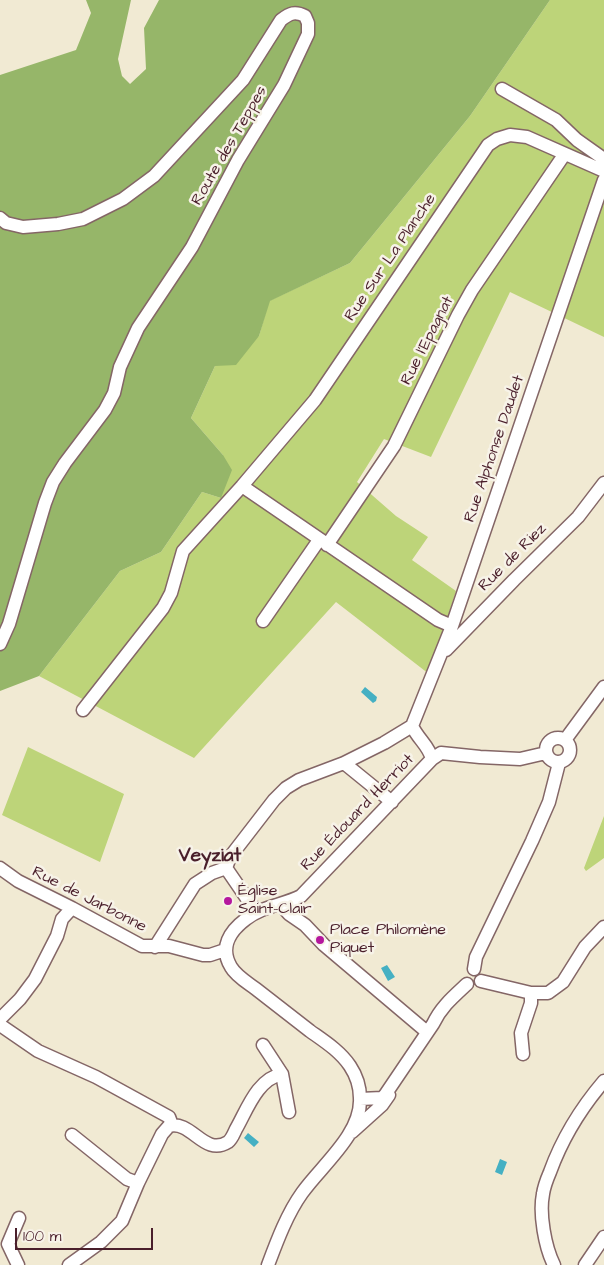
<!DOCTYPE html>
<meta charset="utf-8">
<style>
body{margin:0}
#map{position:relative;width:604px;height:1265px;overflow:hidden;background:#f1ead3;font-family:"Architects Daughter",sans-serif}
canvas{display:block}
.scale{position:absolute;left:15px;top:1228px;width:138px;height:22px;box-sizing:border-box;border:2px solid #4a1f2b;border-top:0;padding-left:6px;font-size:15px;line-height:18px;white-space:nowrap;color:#4a1f2b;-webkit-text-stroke:4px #f7f3e8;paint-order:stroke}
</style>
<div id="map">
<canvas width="604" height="1265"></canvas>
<div class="scale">100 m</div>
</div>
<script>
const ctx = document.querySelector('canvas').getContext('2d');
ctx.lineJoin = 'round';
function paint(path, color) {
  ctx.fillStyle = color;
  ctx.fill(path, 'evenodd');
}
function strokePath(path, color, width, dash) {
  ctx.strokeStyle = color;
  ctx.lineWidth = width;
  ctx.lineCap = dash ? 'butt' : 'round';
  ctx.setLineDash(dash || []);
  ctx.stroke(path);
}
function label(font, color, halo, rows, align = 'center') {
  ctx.font = font + ' "Architects Daughter",sans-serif';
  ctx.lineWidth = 5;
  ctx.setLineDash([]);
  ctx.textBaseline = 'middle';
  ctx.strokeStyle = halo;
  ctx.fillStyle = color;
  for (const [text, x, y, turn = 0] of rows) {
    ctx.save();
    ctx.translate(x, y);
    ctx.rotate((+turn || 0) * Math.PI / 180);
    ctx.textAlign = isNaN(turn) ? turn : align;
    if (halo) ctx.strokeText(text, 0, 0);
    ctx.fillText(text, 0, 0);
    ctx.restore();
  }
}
paint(new Path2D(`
 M 550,0 L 604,0 L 604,337 L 510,292 L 431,457 L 384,439 L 357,482 L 396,516 L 428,537 L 412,560 L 456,591 L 429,674 L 336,602 L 194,758 L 39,676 L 120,571 L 161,552 L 202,492 L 221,498 L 223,455 L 191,418 L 215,366 L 259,336 L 269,301 L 350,263 L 470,116 Z
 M 28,747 L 124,794 L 100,862 L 2,815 Z
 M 604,816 L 604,858 L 586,871 L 584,868 Z`), '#bdd479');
paint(new Path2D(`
 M 86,0 L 131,0 L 118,59 L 122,76 L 130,84 L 146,69 L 144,28 L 159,0 L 550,0 L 470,116 L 350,263 L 270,301 L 259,336 L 236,365 L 215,366 L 191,418 L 223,455 L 232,470 L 221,498 L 202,492 L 161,552 L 120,571 L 39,676 L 0,691 L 0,75 L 76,50 L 91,13 Z`), '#96b669');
paint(new Path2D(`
 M 365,687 L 377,697 L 376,701 L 373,703 L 361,692 Z
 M 387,965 L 395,977 L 388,981 L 381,968 Z
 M 248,1133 L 259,1142 L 254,1147 L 244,1138 Z
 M 500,1159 L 507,1162 L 502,1175 L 495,1172 Z`), '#45b0c3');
const minor = new Path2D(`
 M 502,89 L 556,120 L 577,140 L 604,159
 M 0,218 L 6,223 L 23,227 L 58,224 L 83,219 L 123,199 L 154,176 L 243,80 L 281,20 C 290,13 295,11 305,16 L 308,23 L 308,34 L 284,85 L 238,160 L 192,247 L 138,328 L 120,367 L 114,393 L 105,410 L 65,463 L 53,482 L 45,503 L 9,624 L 0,644
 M 242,486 L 438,620 L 452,626
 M 327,545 L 394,446 L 458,315 L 472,290 L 564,155
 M 263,621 L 319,540
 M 446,650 L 514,580 L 578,517 L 604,483
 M 83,710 L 163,608 L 171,593 L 183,551 L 242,486 L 315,400 L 488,145 L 497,139 L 510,135 L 527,137 L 604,171
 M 412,726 C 418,739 429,746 432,759
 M546 750a12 12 0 1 1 24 0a12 12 0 1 1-24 0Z
 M 565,740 L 604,687
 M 344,763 L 392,802
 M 0,868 L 18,881 L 72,908 L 142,946 L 169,946 L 203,955 L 210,955 L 225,950
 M 226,868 L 230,857 L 274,800 L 286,788 L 299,780 L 344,763 L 384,743 L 412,726 L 452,626 L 604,180
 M 226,868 L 250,903 L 258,911
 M 280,904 L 289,914 L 305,925 L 324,945 L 427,1032
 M 155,947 L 195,884 L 212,873 L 226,868
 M 474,969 L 476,957 L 532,841 L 549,802 L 559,763
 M 481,981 L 531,993 L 548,993 L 563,982 L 585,947 L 604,927
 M 0,1019 L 20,999 L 35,979 L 57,936 L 62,919 L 72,908
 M 0,1025 L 38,1051 L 96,1077 L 169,1117 L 172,1125
 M 263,1045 L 282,1074 L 289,1112
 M 523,1054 L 521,1033 L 531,1003 L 531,993
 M 360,1099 L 382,1098 L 385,1095 L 433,1024 C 441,1007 453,997 467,984
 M 352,1132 L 382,1105 L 389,1095
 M 72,1135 L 127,1179 L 138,1183
 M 18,1265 L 8,1244 L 19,1218
 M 69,1265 L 101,1242 L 122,1221 L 138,1183 L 162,1134 L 169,1126 C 192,1120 204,1157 228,1142 C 232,1139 234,1133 236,1129 C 247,1110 257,1079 282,1074
 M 268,1265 C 277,1241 287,1214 302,1193 C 321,1166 362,1134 360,1098 C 360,1087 356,1075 350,1066 C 340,1051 324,1041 310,1031 C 292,1017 274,1003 256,989 C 248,983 236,976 231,967 C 219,947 230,931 246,919 C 262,906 284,905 301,896 L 432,759 L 441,753 L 480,757 L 520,759 L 546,753
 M 554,1265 C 545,1247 539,1214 543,1194 C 544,1187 547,1179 550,1172 C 562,1139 581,1108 604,1081
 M 585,1265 L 604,1237`);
strokePath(minor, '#846666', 15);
strokePath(minor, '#fff', 12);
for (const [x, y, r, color] of [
 [228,901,5,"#b5179e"],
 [320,940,5,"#b5179e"]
]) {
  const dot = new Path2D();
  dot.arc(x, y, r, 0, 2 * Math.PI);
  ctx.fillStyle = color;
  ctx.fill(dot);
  strokePath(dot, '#f7f3e8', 2);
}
label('16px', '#4a1f2b', '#f7f3e8', [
 ["Route des Teppes",230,146,-60],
 ["Rue Sur La Planche",391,258,-56],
 ["Rue l'Epagnat",428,341,-63],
 ["Rue Alphonse Daudet",495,449,-71],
 ["Rue de Riez",513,558,-45],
 ["Rue Édouard Herriot",358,813,-46],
 ["Rue de Jarbonne",89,900,27]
]);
label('16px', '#4a1f2b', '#f7f3e8', [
 ["Église",238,892],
 ["Saint-Clair",238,910],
 ["Place Philomène",330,931],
 ["Piquet",330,949]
], 'left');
label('bold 19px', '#4a1f2b', '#f7f3e8', [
 ["Veyziat",210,857]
]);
</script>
